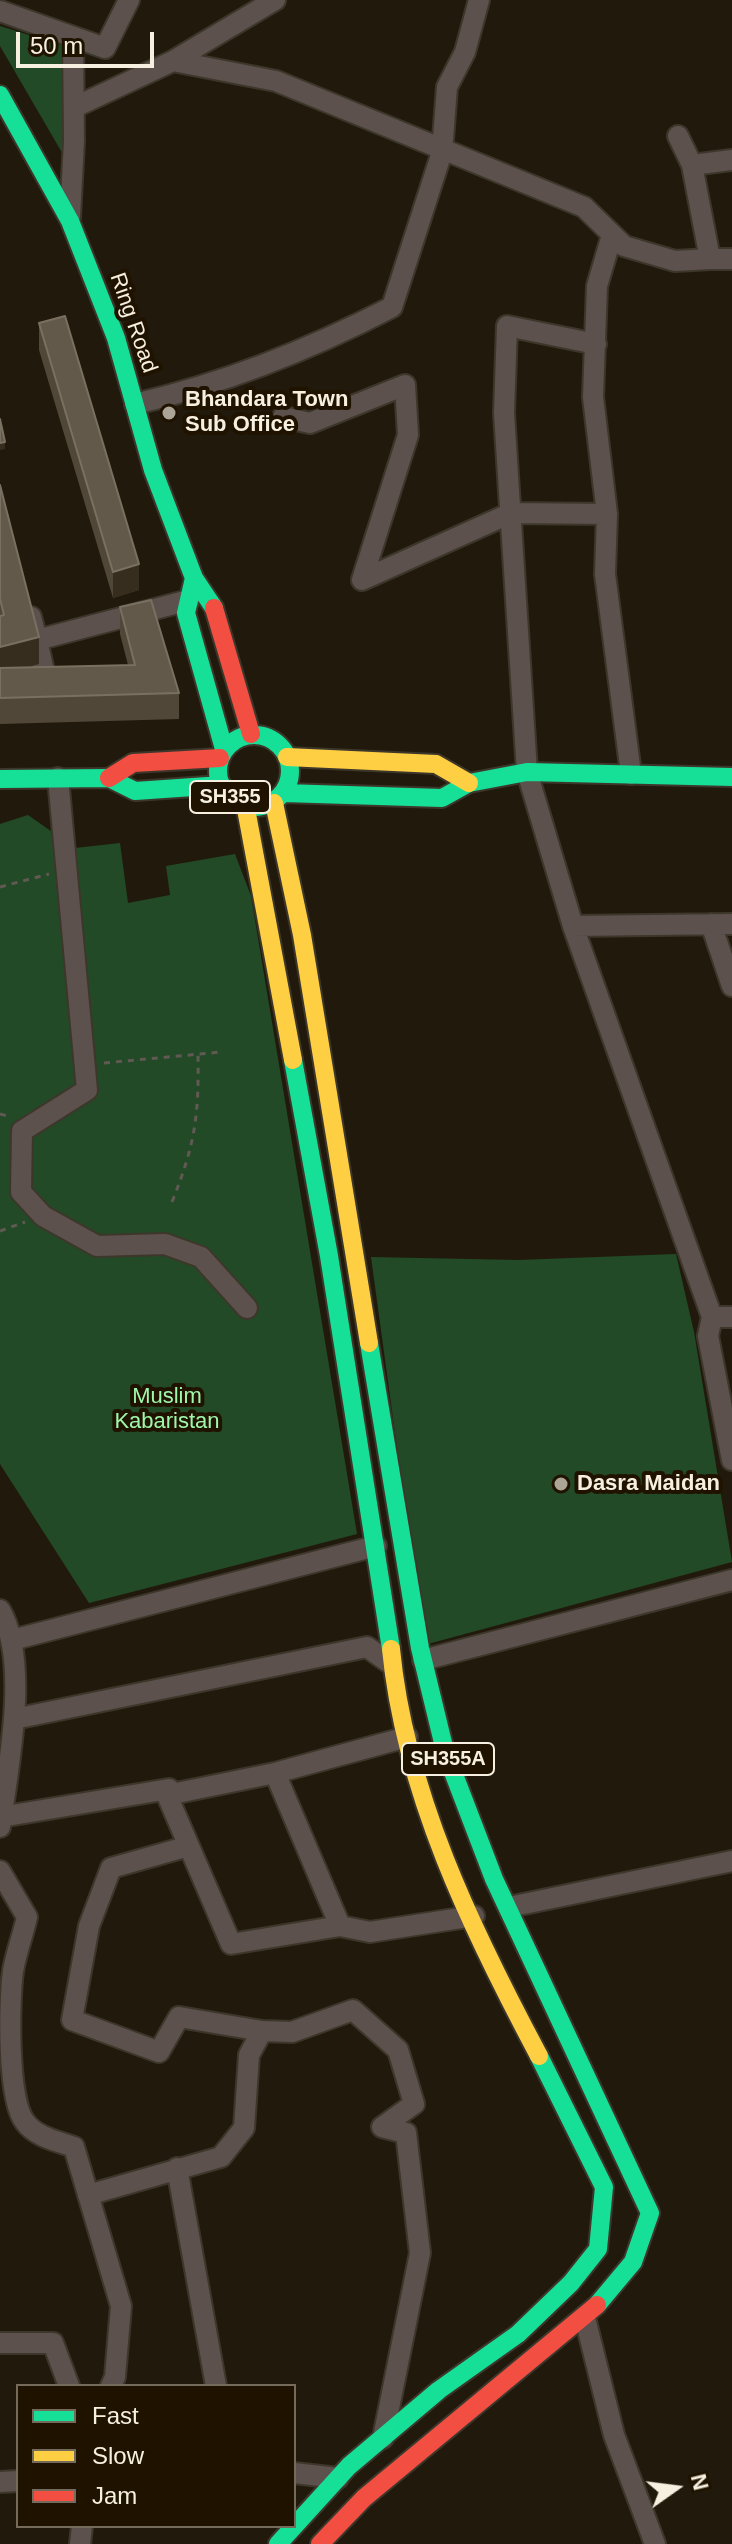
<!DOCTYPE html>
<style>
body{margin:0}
#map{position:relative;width:732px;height:2544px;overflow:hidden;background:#211a0c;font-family:Arial,sans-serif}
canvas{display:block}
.legend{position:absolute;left:16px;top:2384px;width:280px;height:144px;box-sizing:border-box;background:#1f1300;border:2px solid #756b5a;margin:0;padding:10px 14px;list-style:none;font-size:24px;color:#f7efe0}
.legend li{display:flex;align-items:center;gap:16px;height:40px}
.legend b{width:40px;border:2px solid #756b5a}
.north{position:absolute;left:636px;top:2448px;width:80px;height:80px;-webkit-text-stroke:6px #1f1300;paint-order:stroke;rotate:76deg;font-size:22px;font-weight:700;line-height:32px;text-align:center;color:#f7efe0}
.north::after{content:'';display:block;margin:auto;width:28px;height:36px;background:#f7efe0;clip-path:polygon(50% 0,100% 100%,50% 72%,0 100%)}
.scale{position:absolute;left:16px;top:32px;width:138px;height:36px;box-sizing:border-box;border:4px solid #f7efe0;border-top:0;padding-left:10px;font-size:24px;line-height:28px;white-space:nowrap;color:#f7efe0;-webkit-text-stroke:6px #1f1300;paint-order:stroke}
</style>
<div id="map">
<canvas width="732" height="2544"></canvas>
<ul class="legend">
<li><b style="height:10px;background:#16e098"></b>Fast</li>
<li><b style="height:10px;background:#ffcf43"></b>Slow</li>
<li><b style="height:10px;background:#f24e42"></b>Jam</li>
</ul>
<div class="north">N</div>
<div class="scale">50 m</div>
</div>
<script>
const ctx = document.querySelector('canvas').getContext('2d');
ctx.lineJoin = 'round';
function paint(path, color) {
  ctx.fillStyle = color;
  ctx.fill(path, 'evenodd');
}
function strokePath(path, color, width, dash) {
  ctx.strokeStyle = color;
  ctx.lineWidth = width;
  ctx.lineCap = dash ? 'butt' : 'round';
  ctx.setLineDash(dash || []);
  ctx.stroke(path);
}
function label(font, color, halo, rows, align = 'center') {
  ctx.font = font + ' Arial,sans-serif';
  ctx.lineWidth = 8;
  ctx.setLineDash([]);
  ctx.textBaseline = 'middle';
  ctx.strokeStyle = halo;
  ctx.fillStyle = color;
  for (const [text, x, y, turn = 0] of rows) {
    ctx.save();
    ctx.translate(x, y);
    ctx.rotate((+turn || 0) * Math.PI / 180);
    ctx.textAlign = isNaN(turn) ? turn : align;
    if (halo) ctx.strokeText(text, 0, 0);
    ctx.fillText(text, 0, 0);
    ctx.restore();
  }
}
paint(new Path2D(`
 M 0,26 L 64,46 L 64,156 L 0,46 Z
 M 28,815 L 75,848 L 120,843 L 128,903 L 170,895 L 166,866 L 235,854 L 251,896 L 357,1534 L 89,1603 L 0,1464 L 0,824 Z
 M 676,1254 L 694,1332 L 732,1562 L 424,1645 L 371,1257 L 518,1260 Z`), '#234a26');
const street = new Path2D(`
 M 275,0 L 173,61 L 276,81 L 584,207 L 624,246 L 675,261 L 710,259 L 692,165 L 678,136
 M 0,11 L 105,48 L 129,0
 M 75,107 L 173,61
 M 692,165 L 732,160
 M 70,217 L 74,141 L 73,37
 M 612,235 L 597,286 L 593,397 L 607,514 L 605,574 L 631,774
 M 710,259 L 732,259
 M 596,344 L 507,326 L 504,413 L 527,772 L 573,926 L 712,1317 L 732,1317
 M 135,404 C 226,383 309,350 392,307 L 442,152 L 447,87 L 465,52 L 479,0
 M 283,417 L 310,423 L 405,385 L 408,435 L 362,580 L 511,513 L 607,514
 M 31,617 L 37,640 L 189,600
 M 0,688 L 47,685 L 37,640
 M 58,778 L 87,1090 L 22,1131 L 21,1192 L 43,1216 L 97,1246 L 165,1244 L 201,1257 L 247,1308
 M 711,924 L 732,986
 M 573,926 L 732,924
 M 712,1317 L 708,1336 L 732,1460
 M 0,1610 C 30,1661 8,1769 0,1827
 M 12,1640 L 376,1546
 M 423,1660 L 732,1580
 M 14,1719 L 367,1647 L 391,1664
 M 407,1737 L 275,1773 L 167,1795 L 231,1944 L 340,1926 L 370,1932 L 474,1916
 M 275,1773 L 340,1926
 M 1,1817 L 169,1789 L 167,1795
 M 189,1846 L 111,1868 L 89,1926 L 72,2020 L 159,2052 L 179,2017 L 262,2031
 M 0,1871 L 27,1917 C 23,1935 16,1953 13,1971 C 9,2000 7,2100 25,2122 C 36,2137 57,2141 74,2147 L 121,2306 L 115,2377 L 111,2386
 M 509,1907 L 732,1861
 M 177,2168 L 216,2386
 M 88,2195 L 221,2157 L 244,2128 L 249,2055 L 262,2031 L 292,2032 L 353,2010 L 398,2050 L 414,2104 L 382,2127 L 406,2133 L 420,2253 L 383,2438
 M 585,2318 L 614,2435 L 655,2544
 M 0,2343 L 53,2343 L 69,2386
 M 294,2473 L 338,2478
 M 0,2482 L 18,2481
 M 80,2544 L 82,2526`);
const fast = new Path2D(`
 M 0,95 L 70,221 L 116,338 L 153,470 L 194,578 L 214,608
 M 194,578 L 186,613 L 224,749
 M218 771a36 36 0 1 1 72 0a36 36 0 1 1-72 0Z
 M 0,779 L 109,778 L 135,791 L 222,785
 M 284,793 L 442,798 L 469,783 L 527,772 L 732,777
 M 293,1060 L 329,1256 L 391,1649
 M 369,1343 L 420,1648 L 445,1751 L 494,1879 L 650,2213 L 633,2262 L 597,2305
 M 278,2544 L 349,2466 L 439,2390 L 518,2334 L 571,2283 L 598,2249 L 604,2187 L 539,2056`);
const slow = new Path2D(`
 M 287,757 L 436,764 L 469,783
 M 274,803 L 302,935 L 369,1343
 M 246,809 L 293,1060
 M 391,1649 C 405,1793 472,1930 539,2056`);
const jam = new Path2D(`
 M 214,608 L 251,734
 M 109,778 L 133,763 L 220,758
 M 320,2544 L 364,2498 L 597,2305`);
strokePath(street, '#3d372b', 24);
strokePath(fast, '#3d372b', 22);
strokePath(slow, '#3d372b', 22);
strokePath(jam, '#3d372b', 22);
strokePath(new Path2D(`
 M 0,887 L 49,874
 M 104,1063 L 221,1052
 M 0,1114 L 11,1117
 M 172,1202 C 195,1144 199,1117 198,1054
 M 0,1231 L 25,1222`), '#615953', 3, [6, 6]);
strokePath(street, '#5c514d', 20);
strokePath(fast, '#16e098', 18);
strokePath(slow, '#ffcf43', 18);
strokePath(jam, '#f24e42', 18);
paint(new Path2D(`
 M 39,323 L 139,590 L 113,598 L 39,350 Z
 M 0,485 L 39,664 L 25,668 L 128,665 L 120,634 L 120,607 L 179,693 L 179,719 L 0,724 Z`), '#514738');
paint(new Path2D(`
 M 5,442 L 5,449 L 0,450 L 0,443 Z
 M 139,564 L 139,590 L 113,598 L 113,572 Z
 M 39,637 L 39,664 L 0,674 L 0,647 Z`), '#372d1f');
const building = new Path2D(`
 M 65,316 L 139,564 L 113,572 L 39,323 Z
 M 0,419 L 5,442 L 0,443 Z
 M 0,485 L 39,637 L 0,647 L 0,616 L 4,615 L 0,599 Z
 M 151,600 L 179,693 L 0,698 L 0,668 L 135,665 L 120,607 Z`);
paint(building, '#63594a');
strokePath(building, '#7a7061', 2);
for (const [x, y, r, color] of [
 [169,413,8,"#aca496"],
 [561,1484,8,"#aca496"]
]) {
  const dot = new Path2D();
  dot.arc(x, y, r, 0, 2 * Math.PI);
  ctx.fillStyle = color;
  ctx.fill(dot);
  strokePath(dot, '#1f1300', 3);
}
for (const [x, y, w] of [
 [230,797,80],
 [448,1759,92]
]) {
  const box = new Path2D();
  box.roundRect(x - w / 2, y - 16, w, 32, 6);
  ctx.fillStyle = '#1f1300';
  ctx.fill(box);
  strokePath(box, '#f7efe0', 2);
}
label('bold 20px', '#f7efe0', null, [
 ["SH355",230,797],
 ["SH355A",448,1759]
]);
label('22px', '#f7efe0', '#1f1300', [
 ["Ring Road",133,323,71]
]);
label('bold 22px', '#f7efe0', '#1f1300', [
 ["Bhandara Town",185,400],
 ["Sub Office",185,425],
 ["Dasra Maidan",577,1484]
], 'left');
label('22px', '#9ff7aa', '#1f1300', [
 ["Muslim",167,1397],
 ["Kabaristan",167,1422]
]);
</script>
